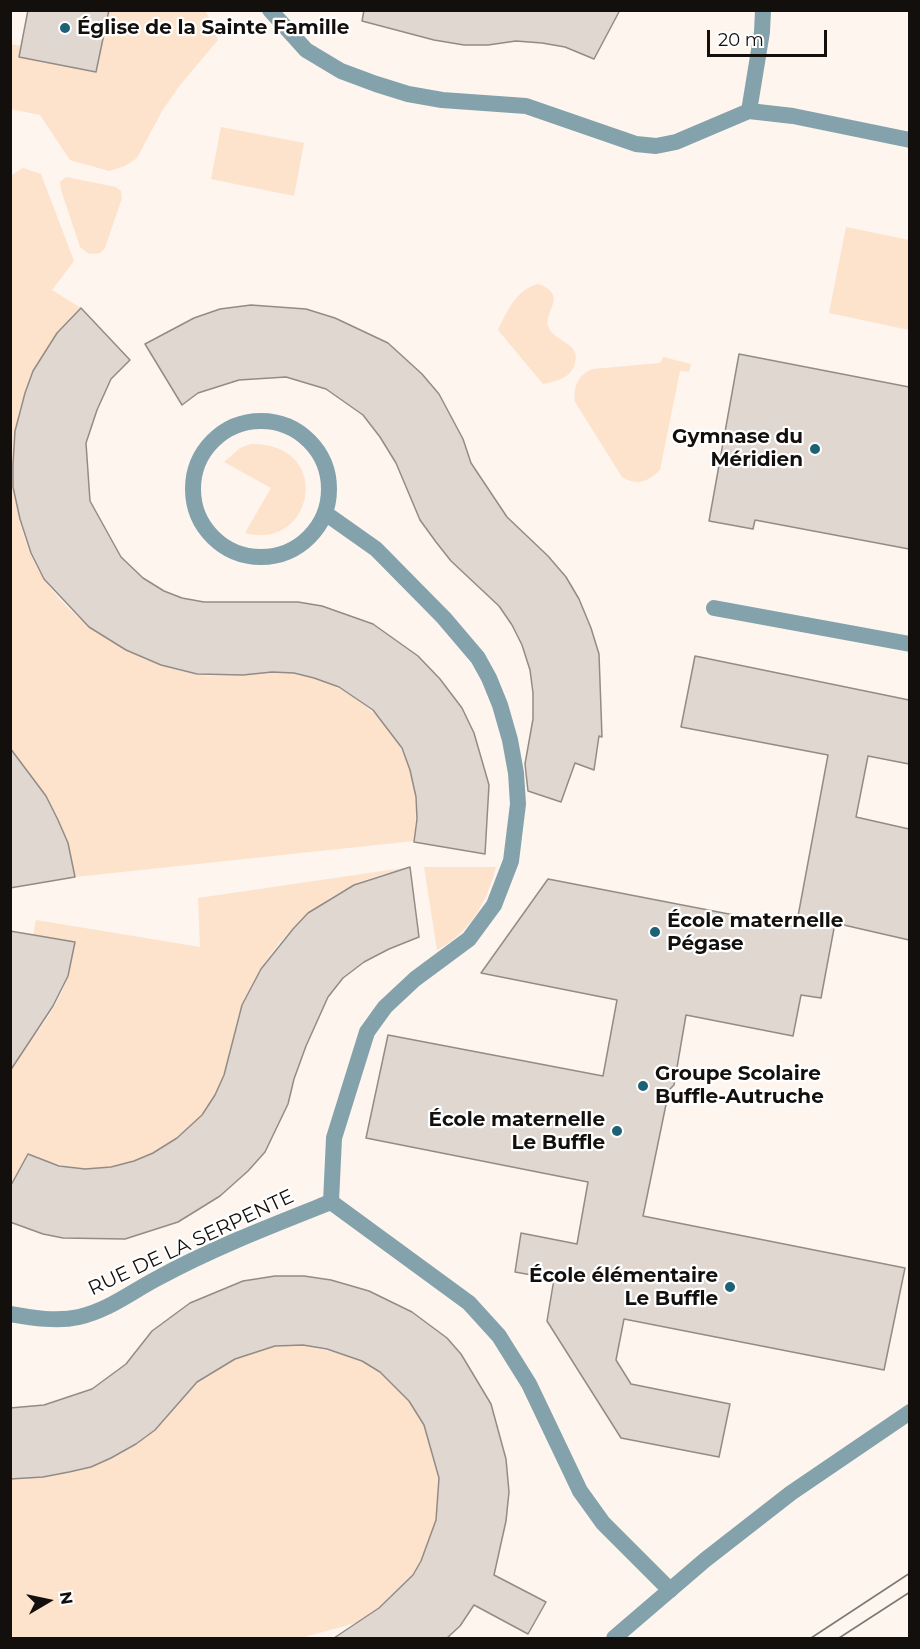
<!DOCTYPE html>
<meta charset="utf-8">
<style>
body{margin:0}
#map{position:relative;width:920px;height:1649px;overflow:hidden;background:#fdf5ee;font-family:Montserrat,sans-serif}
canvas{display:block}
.frame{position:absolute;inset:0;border:12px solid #120f0d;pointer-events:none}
.north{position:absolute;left:18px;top:1571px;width:60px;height:60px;-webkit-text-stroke:4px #fff;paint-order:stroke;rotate:81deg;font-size:16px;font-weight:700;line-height:24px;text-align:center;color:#120f0d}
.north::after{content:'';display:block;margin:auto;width:21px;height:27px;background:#120f0d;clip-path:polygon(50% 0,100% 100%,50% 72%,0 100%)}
.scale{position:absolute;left:707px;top:30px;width:120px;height:27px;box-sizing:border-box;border:3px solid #120f0d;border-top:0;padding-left:8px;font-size:18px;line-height:21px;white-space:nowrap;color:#120f0d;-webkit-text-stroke:4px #fff;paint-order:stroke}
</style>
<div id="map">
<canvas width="920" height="1649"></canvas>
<div class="frame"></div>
<div class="north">N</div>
<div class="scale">20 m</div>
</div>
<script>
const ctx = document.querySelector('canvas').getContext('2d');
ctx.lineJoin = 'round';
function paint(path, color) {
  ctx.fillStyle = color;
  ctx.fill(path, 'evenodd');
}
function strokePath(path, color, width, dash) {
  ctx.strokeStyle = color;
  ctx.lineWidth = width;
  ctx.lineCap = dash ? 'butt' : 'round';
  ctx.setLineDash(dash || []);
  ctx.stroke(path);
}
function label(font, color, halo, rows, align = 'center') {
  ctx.font = font + ' Montserrat,sans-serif';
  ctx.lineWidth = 4.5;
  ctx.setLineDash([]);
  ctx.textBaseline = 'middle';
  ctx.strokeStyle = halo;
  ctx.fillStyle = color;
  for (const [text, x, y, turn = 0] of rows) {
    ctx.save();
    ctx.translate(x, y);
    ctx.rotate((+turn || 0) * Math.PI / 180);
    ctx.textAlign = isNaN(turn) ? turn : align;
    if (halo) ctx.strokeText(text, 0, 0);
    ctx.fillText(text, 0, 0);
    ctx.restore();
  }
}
paint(new Path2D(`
 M 109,10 L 206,11 L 218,40 L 180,85 L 162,111 L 137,158 L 125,166 L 109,171 L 70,160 L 40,115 L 11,109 L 10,44 L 21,46 L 19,57 L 96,72 Z
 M 221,127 L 304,143 L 294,196 L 211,179 Z
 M 23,168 L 41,174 L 74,261 L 52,290 L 81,308 C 37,349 10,409 13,471 C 14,506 24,549 44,579 C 78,629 136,662 194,674 C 227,680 261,669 294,673 C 317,677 337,686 356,699 C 406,733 422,783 414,841 L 75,877 L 68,843 L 46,797 L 11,754 L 10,176 Z
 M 66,177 L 116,187 L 121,191 L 122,198 L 105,248 L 100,253 L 89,254 L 80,247 L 61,190 L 60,182 Z
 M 846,227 L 909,240 L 909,330 L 829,313 Z
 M 538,284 C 569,295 544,311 548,326 C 552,342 584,342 574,366 C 569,379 556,381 543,384 L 498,330 C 507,311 517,289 538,284 Z
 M 663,357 L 691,364 L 689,372 L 680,371 L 660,470 C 648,482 637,486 622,477 L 575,402 C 573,387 578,374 593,369 L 660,363 Z
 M 251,444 C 335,443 314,552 245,533 L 271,488 L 224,462 L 240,448 Z
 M 410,867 C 392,872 372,876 354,885 C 315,903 283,933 261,969 C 254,980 247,993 242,1005 C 233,1028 232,1053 223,1076 C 204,1132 144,1170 85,1169 C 65,1168 47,1161 29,1154 L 11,1187 L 11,1060 C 35,1039 59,1006 68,975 C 72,964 73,953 75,942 L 33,935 L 36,920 L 200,947 L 198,898 Z
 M 424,867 L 496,867 C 487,902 470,933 437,950 Z
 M 303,1345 L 342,1354 L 362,1361 L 380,1372 L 409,1401 L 424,1425 L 436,1463 L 439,1478 L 439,1497 L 436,1520 L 421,1561 L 413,1575 L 379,1608 L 359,1622 L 301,1638 L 11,1638 L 11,1479 C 63,1477 114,1466 155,1430 C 171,1416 181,1396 197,1382 C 213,1368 254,1349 275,1346 C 284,1345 294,1345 303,1345 Z`), '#fde2cc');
const building = new Path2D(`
 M 28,10 L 109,10 L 96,72 L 19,57 Z
 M 364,10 L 620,10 L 594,59 L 565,47 L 542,43 L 516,41 L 488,45 L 464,45 L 434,40 L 362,21 Z
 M 251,305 L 306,309 L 335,318 L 388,343 L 422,374 L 439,394 L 463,439 L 471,463 L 507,517 L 548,556 L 566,577 L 579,599 L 591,628 L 599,654 L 602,737 L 599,736 L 594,770 L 575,763 L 561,802 L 528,791 L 525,764 L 533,719 L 533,693 L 530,670 L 522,645 L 512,625 L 499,606 L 451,561 L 436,542 L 420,520 L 396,463 L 380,437 L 363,415 L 326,389 L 286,377 L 239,380 L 198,393 L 182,405 L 145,344 L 194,318 L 220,309 Z
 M 81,308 L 130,360 L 111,379 L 97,410 L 86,443 L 90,501 L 121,557 L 143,578 L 164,591 L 182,598 L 204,602 L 298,602 L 322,606 L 373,624 L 418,656 L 440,679 L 462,708 L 474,733 L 489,785 L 485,854 L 414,842 L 417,819 L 416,797 L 410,770 L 402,748 L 373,710 L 339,687 L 314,678 L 294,673 L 272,672 L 243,675 L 197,674 L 161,665 L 126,650 L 89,627 L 44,579 L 31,553 L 20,519 L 13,487 L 13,464 L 15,431 L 25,393 L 33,371 L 57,333 Z
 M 739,354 L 909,387 L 909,549 L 755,520 L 753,529 L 709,521 Z
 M 695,656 L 909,700 L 909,764 L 868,756 L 856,817 L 909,829 L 909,940 L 835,923 L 821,998 L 801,995 L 793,1036 L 686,1015 L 674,1085 L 669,1090 L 643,1216 L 905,1268 L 884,1370 L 624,1319 L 616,1360 L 631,1384 L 730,1404 L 719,1457 L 621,1438 L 547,1321 L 554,1279 L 515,1272 L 521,1233 L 577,1244 L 588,1182 L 366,1138 L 388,1035 L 603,1076 L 617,1000 L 481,973 L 548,879 L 796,927 L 828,755 L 681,727 Z
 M 10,748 L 46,796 L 58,820 L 68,843 L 75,877 L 10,888 Z
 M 410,867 L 419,937 L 389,949 L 364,962 L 343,978 L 328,997 L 306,1046 L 294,1079 L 288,1104 L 265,1152 L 248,1171 L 220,1196 L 178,1222 L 125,1239 L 63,1238 L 43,1234 L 10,1222 L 10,1187 L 28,1154 L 59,1166 L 85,1169 L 111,1167 L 134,1161 L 153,1153 L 177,1138 L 202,1115 L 215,1095 L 224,1075 L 242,1005 L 261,969 L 293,929 L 308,913 L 354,885 Z
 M 10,931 L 75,942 L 68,976 L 53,1006 L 10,1071 Z
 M 275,1276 L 304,1276 L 331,1280 L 369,1291 L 412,1312 L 447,1338 L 461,1354 L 491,1404 L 506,1459 L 509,1492 L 506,1521 L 494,1575 L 546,1602 L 528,1634 L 474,1605 L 460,1626 L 447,1638 L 334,1638 L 379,1608 L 413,1575 L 421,1561 L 436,1520 L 439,1478 L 424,1425 L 409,1401 L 380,1372 L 362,1361 L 327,1349 L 303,1345 L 275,1346 L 235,1359 L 197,1382 L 155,1430 L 136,1444 L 111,1458 L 91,1467 L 69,1472 L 43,1477 L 10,1479 L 10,1408 L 44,1405 L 92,1389 L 126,1364 L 152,1331 L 190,1303 L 243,1281 Z`);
paint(building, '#dfd7d0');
strokePath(building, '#938c86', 1.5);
strokePath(new Path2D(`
 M 749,111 L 762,32 L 763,10
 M 10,1314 C 33,1318 57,1322 79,1317 C 109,1310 131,1292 158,1278 C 213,1248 273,1225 331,1202 L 469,1303 L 499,1336 L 529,1384 L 580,1491 L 603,1523 L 670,1590`), '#84a2ac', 16);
strokePath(new Path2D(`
 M193 489a68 68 0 1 1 136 0a68 68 0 1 1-136 0Z
 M 325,513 L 376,549 L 444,618 L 478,658 L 489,678 L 500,705 L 510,740 L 516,773 L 518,804 L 511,861 L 494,905 L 469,939 L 415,979 L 385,1007 L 367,1032 L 334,1138 L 331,1202`), '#84a2ac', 16);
strokePath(new Path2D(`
 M 270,10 L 306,50 L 341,71 L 376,84 L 408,94 L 442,100 L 526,106 L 636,144 L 656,146 L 676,142 L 749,111 L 793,116 L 910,140
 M 714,608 L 910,644
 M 614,1638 L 705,1560 L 791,1493 L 910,1412`), '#84a2ac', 16);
strokePath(new Path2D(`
 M 811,1638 L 910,1573
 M 839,1638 L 910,1592`), '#7c7773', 1.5);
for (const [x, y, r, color] of [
 [65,28,6,"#1d6174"],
 [815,449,6,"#1d6174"],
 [655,932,6,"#1d6174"],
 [643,1086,6,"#1d6174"],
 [617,1131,6,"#1d6174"],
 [730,1287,6,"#1d6174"]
]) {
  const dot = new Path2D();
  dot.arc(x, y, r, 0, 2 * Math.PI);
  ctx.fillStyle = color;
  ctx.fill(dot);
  strokePath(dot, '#fff', 2);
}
label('bold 20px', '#120f0d', '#fff', [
 ["Église de la Sainte Famille",77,28],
 ["Gymnase du",803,437,"right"],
 ["Méridien",803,460,"right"],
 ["École maternelle",667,921],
 ["Pégase",667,944],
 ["Groupe Scolaire",655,1074],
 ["Buffle-Autruche",655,1097],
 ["École maternelle",605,1120,"right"],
 ["Le Buffle",605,1143,"right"],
 ["École élémentaire",718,1276,"right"],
 ["Le Buffle",718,1299,"right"]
], 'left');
label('20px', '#120f0d', '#fff', [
 ["RUE DE LA SERPENTE",191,1243,-25]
]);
</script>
